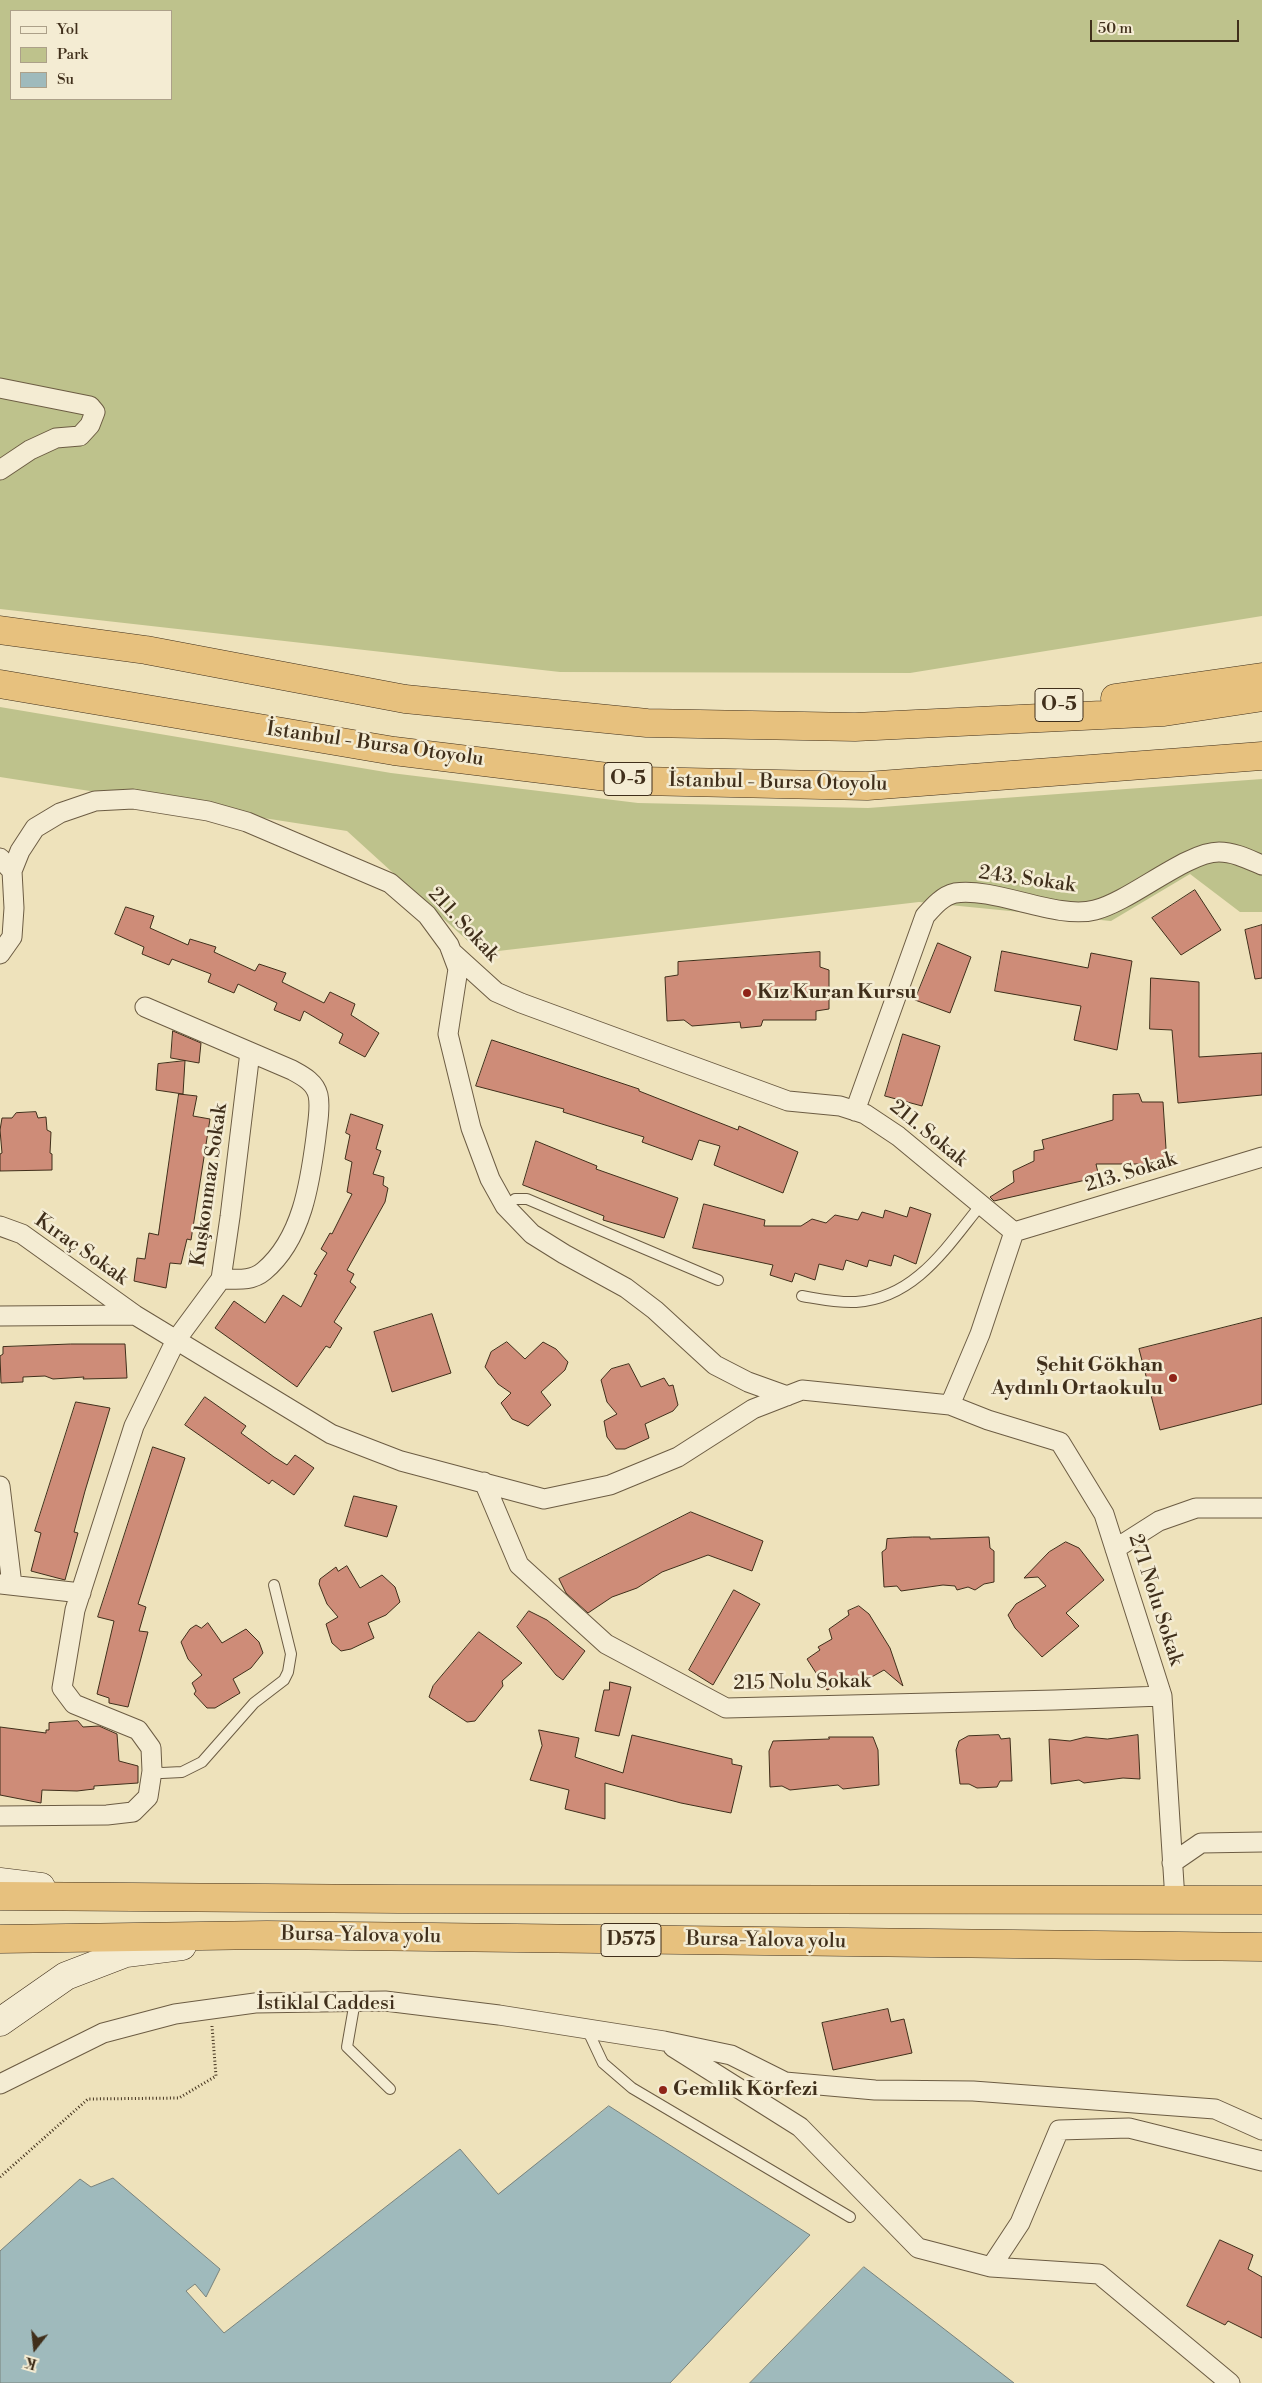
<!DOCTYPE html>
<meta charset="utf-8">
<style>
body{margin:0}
#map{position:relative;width:1262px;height:2383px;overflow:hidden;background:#eee2bb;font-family:"Libre Bodoni",serif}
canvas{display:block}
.legend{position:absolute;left:10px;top:10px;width:162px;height:90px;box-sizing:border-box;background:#f4ecd3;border:1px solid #aca089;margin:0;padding:6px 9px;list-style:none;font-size:15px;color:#402f1b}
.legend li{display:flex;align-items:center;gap:10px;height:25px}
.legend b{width:25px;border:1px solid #aca089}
.north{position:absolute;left:10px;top:2323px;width:50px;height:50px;-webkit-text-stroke:4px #f4ecd3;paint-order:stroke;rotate:196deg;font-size:14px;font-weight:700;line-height:20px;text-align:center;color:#402f1b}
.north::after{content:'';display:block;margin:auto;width:18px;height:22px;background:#402f1b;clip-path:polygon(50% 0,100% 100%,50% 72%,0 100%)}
.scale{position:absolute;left:1090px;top:20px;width:149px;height:22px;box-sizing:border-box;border:2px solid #402f1b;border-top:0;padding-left:6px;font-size:15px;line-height:18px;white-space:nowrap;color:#402f1b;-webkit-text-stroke:4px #f4ecd3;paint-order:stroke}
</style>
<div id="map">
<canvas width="1262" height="2383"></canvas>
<ul class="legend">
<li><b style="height:6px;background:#f4ecd3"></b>Yol</li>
<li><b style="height:14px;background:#bec28c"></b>Park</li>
<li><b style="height:14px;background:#9fbabc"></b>Su</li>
</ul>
<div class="north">K</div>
<div class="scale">50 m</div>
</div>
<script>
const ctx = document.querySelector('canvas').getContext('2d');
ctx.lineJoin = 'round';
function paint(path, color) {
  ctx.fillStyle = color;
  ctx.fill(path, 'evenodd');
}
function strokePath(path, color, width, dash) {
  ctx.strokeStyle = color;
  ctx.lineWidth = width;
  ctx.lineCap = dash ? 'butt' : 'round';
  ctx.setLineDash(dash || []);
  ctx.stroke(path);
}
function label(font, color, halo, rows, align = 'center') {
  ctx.font = font + ' "Libre Bodoni",serif';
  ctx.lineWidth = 5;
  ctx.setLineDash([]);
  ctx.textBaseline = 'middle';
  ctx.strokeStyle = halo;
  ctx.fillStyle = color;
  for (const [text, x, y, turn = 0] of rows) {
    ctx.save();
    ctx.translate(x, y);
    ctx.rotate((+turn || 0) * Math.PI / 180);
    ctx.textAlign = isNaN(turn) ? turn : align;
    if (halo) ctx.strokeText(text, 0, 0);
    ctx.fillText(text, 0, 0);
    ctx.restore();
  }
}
paint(new Path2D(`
 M 0,0 L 1262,0 L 1262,616 L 910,673 L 560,672 L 0,609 ZM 11,11 L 171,11 L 171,99 L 11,99 Z
 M 0,707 L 391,773 L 638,803 L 868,808 L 1262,779 L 1262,912 L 1240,912 L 1190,874 L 1111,921 L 919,902 L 481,953 L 347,831 L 0,777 Z`), '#bec28c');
const water = new Path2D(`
 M 609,2106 L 810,2235 L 670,2383 L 0,2383 L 0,2251 L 80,2179 L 91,2187 L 113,2178 L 220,2269 L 206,2297 L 195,2284 L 186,2291 L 224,2333 L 460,2149 L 498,2194 Z
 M 864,2267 L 1014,2383 L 750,2383 Z`);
paint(water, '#9fbabc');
strokePath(water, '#79827c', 1);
const building = new Path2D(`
 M 1195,890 L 1221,930 L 1181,955 L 1152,918 Z
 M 126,907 L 154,916 L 150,928 L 188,945 L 190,939 L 216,947 L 214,952 L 255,971 L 259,964 L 286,973 L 282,982 L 324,1003 L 330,992 L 355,1004 L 351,1015 L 379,1033 L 365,1057 L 339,1043 L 343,1034 L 304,1011 L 300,1021 L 274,1010 L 277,1003 L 238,984 L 234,993 L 208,982 L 211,974 L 172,959 L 169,965 L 142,954 L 144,947 L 115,934 Z
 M 1262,925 L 1262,978 L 1255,979 L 1245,930 Z
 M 938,943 L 971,957 L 950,1013 L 915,1000 Z
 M 1002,951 L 1088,968 L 1091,953 L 1132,961 L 1117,1050 L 1074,1040 L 1081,1006 L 995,991 Z
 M 820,952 L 820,967 L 829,970 L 829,1009 L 816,1011 L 816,1020 L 763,1020 L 761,1026 L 741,1028 L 740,1022 L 692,1026 L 684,1020 L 667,1021 L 665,977 L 678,975 L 678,962 Z
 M 1151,978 L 1199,982 L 1199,1057 L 1262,1053 L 1262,1095 L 1178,1103 L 1172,1030 L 1150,1029 Z
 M 173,1031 L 201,1043 L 199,1063 L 171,1058 Z
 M 903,1034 L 940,1046 L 922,1106 L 885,1096 Z
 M 492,1040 L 639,1089 L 639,1091 L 738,1130 L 739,1126 L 798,1152 L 783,1193 L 714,1165 L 720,1146 L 699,1140 L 692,1160 L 642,1142 L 644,1137 L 563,1112 L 564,1109 L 476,1086 Z
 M 185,1061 L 183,1094 L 156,1090 L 158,1064 Z
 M 179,1094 L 197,1096 L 193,1116 L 210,1119 L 191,1240 L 187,1239 L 181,1264 L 170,1263 L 166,1288 L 134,1281 L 137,1258 L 145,1259 L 149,1233 L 158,1235 Z
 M 1139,1094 L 1142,1102 L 1163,1102 L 1167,1164 L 1096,1164 L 1099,1177 L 994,1201 L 990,1197 L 1014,1182 L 1013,1171 L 1034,1161 L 1034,1151 L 1044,1149 L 1042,1140 L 1113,1120 L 1113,1095 Z
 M 36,1112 L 38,1118 L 46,1117 L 47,1130 L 51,1132 L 50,1153 L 52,1154 L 52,1170 L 0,1171 L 0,1154 L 2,1153 L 0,1130 L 2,1118 L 12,1118 L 16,1113 Z
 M 351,1114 L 383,1125 L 376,1149 L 381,1151 L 373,1174 L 384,1177 L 383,1185 L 388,1188 L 385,1202 L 347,1270 L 354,1274 L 350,1282 L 356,1287 L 334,1322 L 342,1328 L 330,1348 L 326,1346 L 297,1387 L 215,1328 L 234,1301 L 265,1323 L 283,1295 L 301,1307 L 317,1275 L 314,1274 L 327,1253 L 321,1249 L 330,1233 L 332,1234 L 352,1194 L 347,1192 L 352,1162 L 345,1159 L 350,1135 L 346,1133 Z
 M 536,1141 L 597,1166 L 596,1169 L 678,1198 L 664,1238 L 603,1220 L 604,1216 L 523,1185 Z
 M 704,1204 L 765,1220 L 764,1226 L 801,1226 L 812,1219 L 826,1223 L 835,1215 L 858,1220 L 862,1212 L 883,1218 L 885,1210 L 907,1217 L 910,1207 L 931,1214 L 916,1264 L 894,1255 L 891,1266 L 869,1260 L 867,1267 L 846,1260 L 843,1270 L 819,1264 L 815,1280 L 795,1273 L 792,1282 L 770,1275 L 773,1265 L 693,1248 Z
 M 432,1314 L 451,1373 L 392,1392 L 374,1332 Z
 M 1262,1318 L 1262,1404 L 1160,1430 L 1139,1349 Z
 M 507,1342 L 525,1359 L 543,1342 L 556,1349 L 568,1362 L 565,1370 L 541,1392 L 551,1405 L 528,1426 L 512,1419 L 501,1403 L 511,1393 L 498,1384 L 485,1367 L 491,1352 Z
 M 71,1344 L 125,1344 L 127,1378 L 83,1379 L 84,1377 L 53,1379 L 45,1376 L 23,1377 L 23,1382 L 1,1383 L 0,1356 L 3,1354 L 3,1347 Z
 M 629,1364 L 641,1387 L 664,1378 L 669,1386 L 673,1385 L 678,1405 L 673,1411 L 645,1424 L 649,1438 L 625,1449 L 616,1449 L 607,1437 L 604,1421 L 617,1414 L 607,1402 L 601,1380 L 611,1369 Z
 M 205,1397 L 246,1426 L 241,1433 L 274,1457 L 287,1465 L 295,1455 L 314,1468 L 294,1495 L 272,1480 L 269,1484 L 185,1425 Z
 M 76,1402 L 110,1408 L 85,1491 L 74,1532 L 78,1533 L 65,1580 L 31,1571 L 41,1533 L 35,1531 Z
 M 153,1447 L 185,1458 L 138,1604 L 146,1607 L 139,1631 L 148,1632 L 128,1707 L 109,1703 L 109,1698 L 97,1694 L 114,1621 L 98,1617 Z
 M 354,1496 L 397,1506 L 387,1537 L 345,1526 Z
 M 691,1512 L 763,1541 L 752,1571 L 708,1555 L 662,1572 L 637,1588 L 612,1597 L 588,1613 L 566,1593 L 559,1579 Z
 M 913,1537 L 930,1537 L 930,1539 L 989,1537 L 990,1548 L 994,1551 L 994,1582 L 984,1584 L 975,1590 L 968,1587 L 957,1590 L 955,1586 L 943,1585 L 901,1591 L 897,1586 L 884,1587 L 882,1552 L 886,1549 L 887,1539 Z
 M 1066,1542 L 1079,1548 L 1104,1580 L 1066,1613 L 1079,1626 L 1042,1657 L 1015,1628 L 1008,1615 L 1016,1604 L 1046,1586 L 1038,1577 L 1024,1578 L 1049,1552 Z
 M 347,1566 L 360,1588 L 382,1575 L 395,1587 L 400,1602 L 386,1615 L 368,1623 L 374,1638 L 351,1649 L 341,1651 L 332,1643 L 326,1624 L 338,1617 L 327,1604 L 319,1584 L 320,1579 L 336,1567 L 338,1571 Z
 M 734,1590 L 760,1604 L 713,1685 L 689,1670 Z
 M 859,1606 L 869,1614 L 890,1648 L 903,1686 L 884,1670 L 861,1683 L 856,1676 L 827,1690 L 807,1659 L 820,1650 L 818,1647 L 832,1639 L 829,1629 L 849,1615 L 848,1611 Z
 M 529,1611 L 547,1620 L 585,1651 L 563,1680 L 556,1675 L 517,1627 Z
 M 208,1623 L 222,1643 L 246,1629 L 259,1642 L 263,1653 L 251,1668 L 233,1679 L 240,1693 L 215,1708 L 207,1708 L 194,1694 L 196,1691 L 192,1683 L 202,1675 L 188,1659 L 181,1642 L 190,1629 L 196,1625 L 201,1628 Z
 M 479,1632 L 522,1663 L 502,1681 L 503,1686 L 475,1721 L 467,1722 L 429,1697 L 433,1686 Z
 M 610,1682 L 631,1687 L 619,1736 L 595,1731 L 604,1690 L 609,1690 Z
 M 78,1721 L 83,1727 L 99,1726 L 117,1734 L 119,1761 L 138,1766 L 138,1783 L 94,1786 L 94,1789 L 77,1791 L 42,1790 L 41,1803 L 0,1795 L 0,1727 L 46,1733 L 46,1730 L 49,1730 L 49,1723 Z
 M 539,1730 L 579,1738 L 575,1757 L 623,1773 L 632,1735 L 732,1759 L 732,1764 L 742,1766 L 731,1813 L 681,1803 L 605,1783 L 605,1819 L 565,1809 L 569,1790 L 530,1780 L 542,1746 Z
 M 999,1735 L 1001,1739 L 1010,1738 L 1012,1781 L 1000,1781 L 997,1787 L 977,1788 L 969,1784 L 960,1784 L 956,1750 L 959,1741 L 968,1736 Z
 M 1138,1735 L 1140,1779 L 1123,1778 L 1084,1783 L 1079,1780 L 1051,1784 L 1049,1739 L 1070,1741 L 1086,1737 L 1107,1739 Z
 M 829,1737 L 873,1737 L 878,1750 L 879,1785 L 843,1789 L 838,1785 L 790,1790 L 782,1786 L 770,1787 L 769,1751 L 773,1741 L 829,1739 Z
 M 888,2009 L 891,2022 L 904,2019 L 912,2053 L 833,2070 L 822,2023 Z
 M 1220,2240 L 1253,2255 L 1248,2269 L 1262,2277 L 1262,2338 L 1228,2321 L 1225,2325 L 1187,2306 Z`);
paint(building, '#ce8c78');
strokePath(building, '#402f1b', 1);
const service = new Path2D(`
 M 505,1206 L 515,1199 L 527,1199 L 718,1280
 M 802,1296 C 820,1299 838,1303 856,1302 C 915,1298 946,1248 980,1206
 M 152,1771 L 162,1773 L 182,1772 L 202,1762 L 254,1703 L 284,1680 L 288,1672 L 291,1654 L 274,1585
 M 355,2001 L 347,2047 L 390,2089
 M 587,2029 L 603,2063 L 632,2088 L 850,2217`);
const minor = new Path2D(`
 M 0,388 L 90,406 L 95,412 L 90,425 L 80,436 L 56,438 L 30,450 L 0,470
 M 0,858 L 12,871
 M 453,953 L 496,992 L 521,1003 L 788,1101 L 840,1106 L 865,1114 L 898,1136 L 1014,1232
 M 0,954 L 12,937 L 14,908 L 12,871 L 20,851 L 35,828 L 60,813 L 95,801 L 133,799 L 208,811 L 247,822 L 390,883 L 427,915 L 449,945 L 458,969 L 448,1034 L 471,1128 L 490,1179 L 505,1206 L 532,1234 L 564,1254 L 626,1288 L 655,1310 L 715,1365 L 748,1382 L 787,1396
 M 145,1007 L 292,1070 C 303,1076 315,1082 318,1095 C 321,1108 317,1125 316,1137 C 310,1183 302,1239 264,1271 C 251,1282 236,1279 221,1279
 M 855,1111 L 925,916 C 933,907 942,896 955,893 C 996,887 1056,920 1095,910 C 1131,901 1186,852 1219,852 C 1234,852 1248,859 1262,865
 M 0,1226 L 22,1234 L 135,1315 L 331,1434 L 401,1461 L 544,1499 L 610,1485 L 678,1457 L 753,1409 L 802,1390 L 950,1405 L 980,1334 L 1014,1232
 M 1014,1232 L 1262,1157
 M 0,1316 L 135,1315
 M 950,1405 L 988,1420 L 1060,1442 L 1104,1514 L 1162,1696 L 1175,1900
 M 484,1482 L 519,1565 L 606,1644 L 726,1708 L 1055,1700 L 1162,1696
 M 0,1486 L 12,1585
 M 1115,1549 L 1159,1521 L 1196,1508 L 1262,1508
 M 0,1584 L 81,1593
 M 0,1816 L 107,1815 L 133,1812 L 148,1797 L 152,1771 L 151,1748 L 138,1730 L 74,1704 L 62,1688 L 75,1610 L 134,1426 L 176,1340 L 221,1279 L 230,1217 L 250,1052
 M 1172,1863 L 1201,1843 L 1262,1842
 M 673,2047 L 800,2127 L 918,2248 L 991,2267 L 1020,2223 L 1059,2130 L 1129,2128 L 1262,2161
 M 0,2084 L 103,2033 L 175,2014 L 255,2003 L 385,2001 L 499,2015 L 664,2041 L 731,2055 L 785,2082 L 875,2090 L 973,2091 L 1215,2109 L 1262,2130
 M 991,2267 L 1099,2274 L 1230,2383`);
const secondary = new Path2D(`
 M 0,1882 L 41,1887
 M 0,2022 L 66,1976 L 126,1953 L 182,1946`);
const trunk = new Path2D(`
 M 0,1896 L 398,1899 L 1262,1900
 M 0,1939 L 267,1935 L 1262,1947`);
const motorway = new Path2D(`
 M 0,630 L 146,650 L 405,699 L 647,723 L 855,727 L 1164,712 L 1262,697
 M 0,684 L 394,751 L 640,781 L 867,786 L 1262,756
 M 1115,698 L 1262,677`);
strokePath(service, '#6c5c43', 12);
strokePath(minor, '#6c5c43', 21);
strokePath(secondary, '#402f1b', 29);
strokePath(trunk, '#402f1b', 29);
strokePath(motorway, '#402f1b', 29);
strokePath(new Path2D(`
 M 0,2177 L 88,2099 L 179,2098 L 216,2076 L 212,2026`), '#402f1b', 3, [1, 2.5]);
strokePath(service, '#f4ecd3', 10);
strokePath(minor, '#f4ecd3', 19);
strokePath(secondary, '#f4ecd3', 28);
strokePath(trunk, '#e7c17e', 28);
strokePath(motorway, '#e7c17e', 28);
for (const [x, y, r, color] of [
 [747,993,5,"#8f2418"],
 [1173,1378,5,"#8f2418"],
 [663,2090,5,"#8f2418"]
]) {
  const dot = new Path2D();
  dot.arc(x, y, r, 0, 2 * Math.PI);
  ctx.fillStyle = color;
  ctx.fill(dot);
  strokePath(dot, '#f4ecd3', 2);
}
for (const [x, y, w] of [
 [1059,705,48],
 [628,779,48],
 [631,1940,60]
]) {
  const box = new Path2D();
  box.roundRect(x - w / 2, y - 16.5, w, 33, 4);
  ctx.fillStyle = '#f4ecd3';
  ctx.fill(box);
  strokePath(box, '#402f1b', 1);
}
label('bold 19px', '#402f1b', null, [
 ["O-5",1059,705],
 ["O-5",628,779],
 ["D575",631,1940]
]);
label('20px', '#402f1b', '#f4ecd3', [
 ["İstanbul - Bursa Otoyolu",375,745,8],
 ["İstanbul - Bursa Otoyolu",778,783,1],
 ["243. Sokak",1027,880,8],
 ["211. Sokak",463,925,47],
 ["211. Sokak",928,1134,39],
 ["213. Sokak",1131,1173,-17],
 ["Kuşkonmaz Sokak",210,1185,-82],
 ["Kıraç Sokak",81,1250,35],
 ["271 Nolu Sokak",1155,1600,72],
 ["215 Nolu Sokak",802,1683,-1],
 ["Bursa-Yalova yolu",361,1936,1],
 ["Bursa-Yalova yolu",766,1941,1],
 ["İstiklal Caddesi",326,2004]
]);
label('bold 20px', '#402f1b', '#f4ecd3', [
 ["Kız Kuran Kursu",757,993],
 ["Şehit Gökhan",1163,1366,"right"],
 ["Aydınlı Ortaokulu",1163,1389,"right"],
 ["Gemlik Körfezi",673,2090]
], 'left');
</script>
